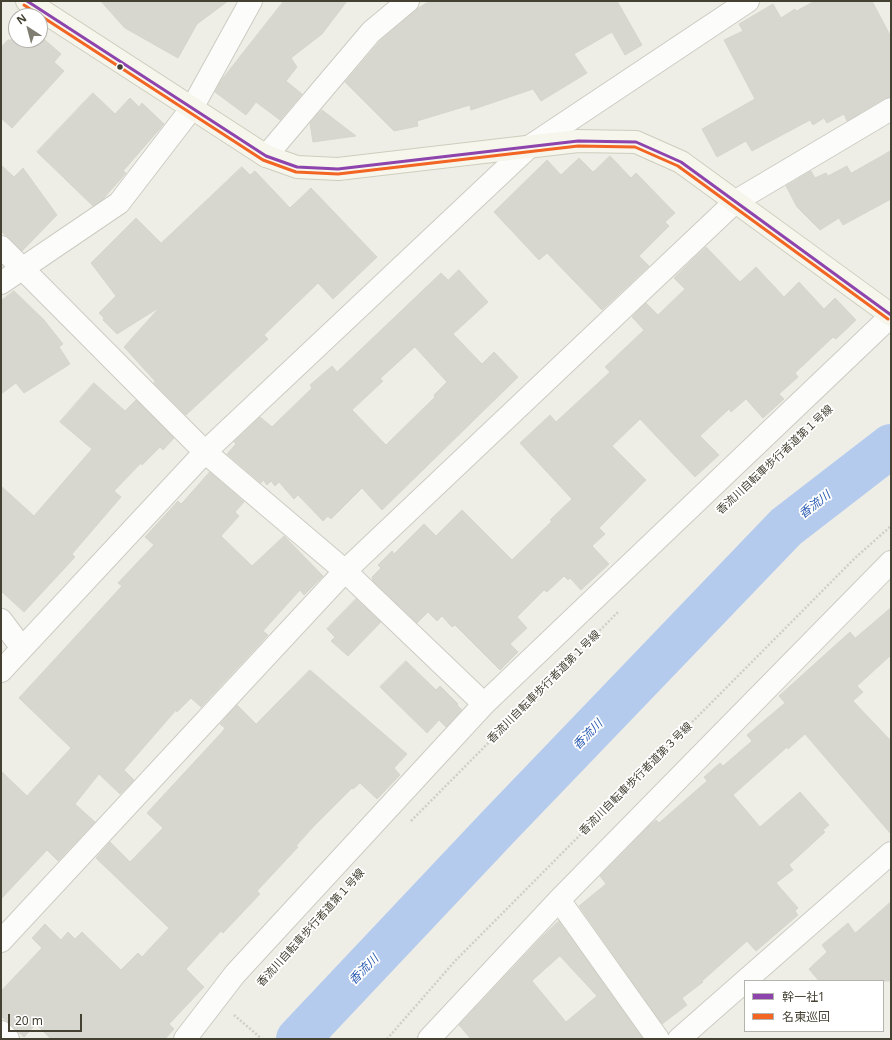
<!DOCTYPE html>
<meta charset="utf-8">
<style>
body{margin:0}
#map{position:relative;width:892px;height:1040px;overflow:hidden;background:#eeeee6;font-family:"Noto Sans","Noto Sans JP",sans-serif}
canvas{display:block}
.frame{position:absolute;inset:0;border:2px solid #444133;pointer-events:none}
.legend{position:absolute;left:744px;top:980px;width:140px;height:52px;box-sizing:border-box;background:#fff;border:1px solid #b4b3ad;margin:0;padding:5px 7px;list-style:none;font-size:12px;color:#444133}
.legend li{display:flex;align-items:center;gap:8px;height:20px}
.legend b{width:20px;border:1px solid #b4b3ad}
.north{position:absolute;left:8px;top:8px;width:40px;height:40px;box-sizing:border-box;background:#fff;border:1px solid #b4b3ad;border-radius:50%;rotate:324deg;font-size:11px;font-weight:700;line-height:16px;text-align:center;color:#444133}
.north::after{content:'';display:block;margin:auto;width:14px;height:18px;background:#807e72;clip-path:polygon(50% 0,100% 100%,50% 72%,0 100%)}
.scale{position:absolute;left:8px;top:1014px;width:74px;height:18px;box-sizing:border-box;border:2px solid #444133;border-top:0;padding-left:5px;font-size:12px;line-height:14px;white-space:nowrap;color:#444133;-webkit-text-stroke:3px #fff;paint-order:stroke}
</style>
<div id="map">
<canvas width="892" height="1040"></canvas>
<div class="frame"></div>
<ul class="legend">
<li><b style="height:5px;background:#8e44ad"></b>幹一社1</li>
<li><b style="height:5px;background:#f26522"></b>名東巡回</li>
</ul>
<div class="north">N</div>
<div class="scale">20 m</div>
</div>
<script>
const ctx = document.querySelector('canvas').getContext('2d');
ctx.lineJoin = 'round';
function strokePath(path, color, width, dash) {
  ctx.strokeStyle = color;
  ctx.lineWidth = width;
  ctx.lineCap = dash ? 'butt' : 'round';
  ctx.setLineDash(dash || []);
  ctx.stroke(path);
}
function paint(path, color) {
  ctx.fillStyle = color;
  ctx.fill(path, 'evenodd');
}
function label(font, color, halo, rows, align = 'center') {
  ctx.font = font + ' "Noto Sans","Noto Sans JP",sans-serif';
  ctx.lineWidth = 3.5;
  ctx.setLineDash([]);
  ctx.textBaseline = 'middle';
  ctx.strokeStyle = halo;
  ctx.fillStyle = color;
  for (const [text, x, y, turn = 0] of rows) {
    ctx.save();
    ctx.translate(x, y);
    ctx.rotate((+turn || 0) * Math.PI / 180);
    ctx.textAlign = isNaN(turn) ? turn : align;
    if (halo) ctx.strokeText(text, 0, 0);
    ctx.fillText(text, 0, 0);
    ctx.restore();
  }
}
strokePath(new Path2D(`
 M 298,1039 L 498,827 L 786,527 L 891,446`), '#b5cbee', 44);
const building = new Path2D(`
 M 101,1 L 228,1 L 197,24 L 178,58 L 125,28 Z
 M 284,1 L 347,1 L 322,34 L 291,58 L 297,67 L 286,81 L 302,94 L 280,120 L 256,102 L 246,115 L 215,92 L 220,82 Z
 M 430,1 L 617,1 L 642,45 L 625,55 L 612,32 L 574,54 L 587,73 L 541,101 L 533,89 L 471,110 L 470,105 L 417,121 L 418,126 L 394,131 L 345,82 L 381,40 L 417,9 Z
 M 815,1 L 872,1 L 891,37 L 891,97 L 885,98 L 847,121 L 844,114 L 827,123 L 824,118 L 813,125 L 810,120 L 752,151 L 746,141 L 717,157 L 702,129 L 755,99 L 724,40 L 743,31 L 739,24 L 773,4 L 781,18 L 795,9 L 796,11 Z
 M 8,40 L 45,40 L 61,54 L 54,62 L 64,71 L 12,128 L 1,118 L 1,48 Z
 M 93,93 L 115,114 L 130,98 L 139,107 L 142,103 L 164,124 L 123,171 L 126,173 L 103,199 L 93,206 L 37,152 Z
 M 322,110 L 356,136 L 313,142 L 310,123 Z
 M 891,151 L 891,199 L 843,225 L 839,218 L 820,230 L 797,207 L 786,186 L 811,171 L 815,178 L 826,173 L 828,176 L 847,166 L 851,173 Z
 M 610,156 L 631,178 L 636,173 L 675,213 L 665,222 L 669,226 L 639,256 L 649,266 L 602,310 L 547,253 L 539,260 L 494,212 L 547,160 L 561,175 L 579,158 L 593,172 Z
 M 1,165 L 14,177 L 23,168 L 57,215 L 22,251 L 1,231 Z
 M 242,167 L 250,175 L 255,171 L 290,208 L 311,188 L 377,257 L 333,299 L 318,283 L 264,335 L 268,339 L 186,415 L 154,383 L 155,381 L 124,347 L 160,307 L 117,334 L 103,320 L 104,318 L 99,313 L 116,296 L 91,263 L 136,218 L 161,243 Z
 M 706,247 L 740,282 L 756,267 L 784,297 L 799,282 L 824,309 L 835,298 L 856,320 L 836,339 L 833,337 L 795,373 L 798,377 L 779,394 L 784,399 L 763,418 L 746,399 L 731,412 L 729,409 L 700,436 L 719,455 L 695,477 L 640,419 L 612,446 L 646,480 L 599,528 L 605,534 L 592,546 L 609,564 L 581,590 L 570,578 L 568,580 L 564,576 L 547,592 L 544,590 L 517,617 L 527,628 L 510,644 L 518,652 L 500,670 L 455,625 L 452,627 L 442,616 L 437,621 L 428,612 L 417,623 L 373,581 L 372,577 L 381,568 L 378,565 L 392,551 L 394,554 L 424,524 L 436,536 L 462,510 L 512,560 L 552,521 L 550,520 L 572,499 L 520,443 L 550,415 L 556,422 L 610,372 L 605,367 L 644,330 L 632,317 L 646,303 L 658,315 L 685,289 L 674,278 Z
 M 459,270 L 488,302 L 453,334 L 482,364 L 494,352 L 518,377 L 382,510 L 362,488 L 331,519 L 328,516 L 323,521 L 298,495 L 294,499 L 279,482 L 275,486 L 271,481 L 267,485 L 263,480 L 261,483 L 227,454 L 236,444 L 234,442 L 260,417 L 272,427 L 312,388 L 310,385 L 332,366 L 337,372 L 441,273 L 448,280 ZM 415,347 L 447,382 L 434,395 L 435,397 L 386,445 L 352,410 L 383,381 L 380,379 Z
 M 14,291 L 44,320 L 63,344 L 59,347 L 70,364 L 24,393 L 16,383 L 1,394 L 1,301 Z
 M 94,383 L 125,411 L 136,400 L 174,438 L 163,450 L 160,447 L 142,465 L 141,463 L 114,491 L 121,497 L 72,554 L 75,557 L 24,612 L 1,591 L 1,486 L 34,516 L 92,449 L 60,422 Z
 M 210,472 L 244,502 L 235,512 L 239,516 L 221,536 L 252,566 L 284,536 L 323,576 L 304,595 L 300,590 L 263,631 L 268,635 L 201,707 L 191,698 L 177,712 L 176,710 L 124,770 L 134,780 L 120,794 L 99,774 L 75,804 L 95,822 L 58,861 L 47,850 L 1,899 L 1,771 L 27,796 L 71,748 L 19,698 L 122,586 L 118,583 L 154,545 L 145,537 L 178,501 L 181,504 Z
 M 356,599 L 381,622 L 348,656 L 331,641 L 335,637 L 327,629 Z
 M 891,608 L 891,655 L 857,686 L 863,692 L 853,701 L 891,741 L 891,834 L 805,734 L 788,749 L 787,747 L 733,795 L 760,827 L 800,792 L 829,825 L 823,830 L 825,832 L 789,865 L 793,870 L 776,883 L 798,908 L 795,911 L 798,915 L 756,951 L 747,941 L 702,981 L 703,982 L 682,998 L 687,1005 L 662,1024 L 579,906 L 606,884 L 600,876 L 649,826 L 656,820 L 659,823 L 707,781 L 704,777 L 720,763 L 723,766 L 752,741 L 747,735 L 785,703 L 779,696 L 850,632 L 855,638 Z
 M 406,661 L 436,690 L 440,686 L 458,704 L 457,705 L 462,710 L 446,727 L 439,720 L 427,733 L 380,687 Z
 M 310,670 L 407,754 L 394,768 L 400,775 L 377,799 L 360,783 L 353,789 L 352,788 L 313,827 L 296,846 L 298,847 L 257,891 L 260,894 L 223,933 L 221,931 L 186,969 L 204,987 L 169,1024 L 174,1029 L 165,1039 L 51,1039 L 36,1024 L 24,1037 L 1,1016 L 1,991 L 42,948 L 32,938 L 45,924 L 61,940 L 68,932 L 75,939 L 82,932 L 121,970 L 138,953 L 142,957 L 169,928 L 96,858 L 110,842 L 130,862 L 163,828 L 147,813 L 223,731 L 225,728 L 220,724 L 237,705 L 256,724 Z
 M 891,902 L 891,981 L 819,981 L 809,969 L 827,952 L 822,945 L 848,923 L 855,933 Z
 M 559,921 L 643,1039 L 471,1039 L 459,1025 L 541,938 ZM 560,956 L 597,996 L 566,1022 L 532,981 Z`);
paint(building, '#d8d7cf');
strokePath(building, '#d6d5cc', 1);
const street = new Path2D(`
 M 266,156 L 371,32 L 408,1
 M 1,247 L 205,452 L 345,571 L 484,704
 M 1,283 L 119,203 L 192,108 L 251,1
 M 1,620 L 22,648
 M 1,671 L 205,452 L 529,147 L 748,1
 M 559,900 L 658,1039
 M 1,941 L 345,571 L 736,201 L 891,109
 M 745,981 L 891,853
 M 1,1032 L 8,1039
 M 185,1039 L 235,974 L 484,704 L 891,316
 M 429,1039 L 559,900 L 891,562
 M 679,1039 L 745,981`);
const secondary = new Path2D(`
 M 27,1 L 266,156 L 297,167 L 338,169 L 578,141 L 636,142 L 681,162 L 891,315`);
strokePath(street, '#ccccc4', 24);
strokePath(secondary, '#cecdbd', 24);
strokePath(new Path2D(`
 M 411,821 L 619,611
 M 234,1015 L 262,1039
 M 387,1039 L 455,961 L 855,558 L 891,526`), '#d0cec9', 2.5, [2, 2]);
strokePath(street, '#fcfcfb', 22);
strokePath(secondary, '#f6f6ed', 22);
strokePath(new Path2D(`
 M 27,1 L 266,156 L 297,167 L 338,169 L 578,141 L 636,142 L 681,162 L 891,315`), '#8e44ad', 3);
strokePath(new Path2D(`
 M 24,5 L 263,160 L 296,172 L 338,174 L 578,146 L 635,147 L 678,166 L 888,319`), '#f26522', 3);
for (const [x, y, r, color] of [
 [120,67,3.5,"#444133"]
]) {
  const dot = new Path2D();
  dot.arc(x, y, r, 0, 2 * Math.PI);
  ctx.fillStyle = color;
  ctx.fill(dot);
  strokePath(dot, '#fff', 1.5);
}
label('11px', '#444133', '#fff', [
 ["香流川自転車歩行者道第１号線",775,460,-43],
 ["香流川自転車歩行者道第１号線",544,687,-45],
 ["香流川自転車歩行者道第３号線",636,779,-45],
 ["香流川自転車歩行者道第１号線",311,928,-48]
]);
label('italic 12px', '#2a5bb2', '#fff', [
 ["香流川",815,505,-38],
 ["香流川",588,735,-46],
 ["香流川",364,970,-46]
]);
</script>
